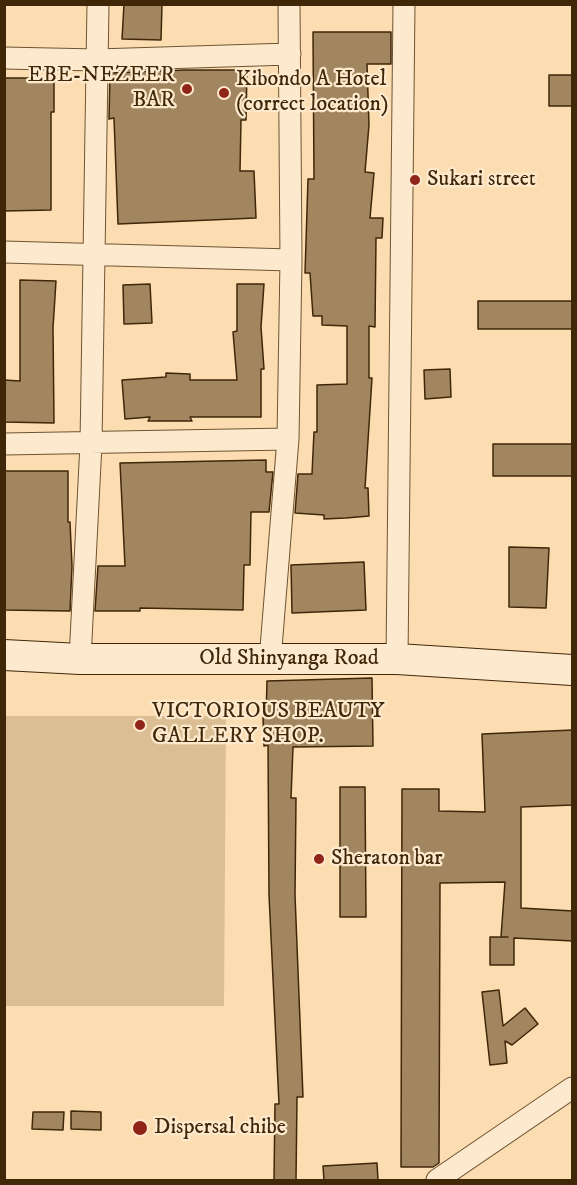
<!DOCTYPE html>
<style>
body{margin:0}
#map{position:relative;width:577px;height:1185px;overflow:hidden;background:#fcddb2;font-family:"IM FELL DW Pica",serif}
canvas{display:block}
.frame{position:absolute;inset:0;border:6px solid #3f2708;pointer-events:none}
</style>
<div id="map">
<canvas width="577" height="1185"></canvas>
<div class="frame"></div>
</div>
<script>
const ctx = document.querySelector('canvas').getContext('2d');
ctx.lineJoin = 'round';
function paint(path, color) {
  ctx.fillStyle = color;
  ctx.fill(path, 'evenodd');
}
function strokePath(path, color, width, dash) {
  ctx.strokeStyle = color;
  ctx.lineWidth = width;
  ctx.lineCap = dash ? 'butt' : 'round';
  ctx.setLineDash(dash || []);
  ctx.stroke(path);
}
function label(font, color, halo, rows, align = 'center') {
  ctx.font = font + ' "IM FELL DW Pica",serif';
  ctx.lineWidth = 4.5;
  ctx.setLineDash([]);
  ctx.textBaseline = 'middle';
  ctx.strokeStyle = halo;
  ctx.fillStyle = color;
  for (const [text, x, y, turn = 0] of rows) {
    ctx.save();
    ctx.translate(x, y);
    ctx.rotate((+turn || 0) * Math.PI / 180);
    ctx.textAlign = isNaN(turn) ? turn : align;
    if (halo) ctx.strokeText(text, 0, 0);
    ctx.fillText(text, 0, 0);
    ctx.restore();
  }
}
paint(new Path2D(`
 M 4,716 L 226,716 L 224,1006 L 5,1006 Z`), '#dcbe95');
const building = new Path2D(`
 M 124,4 L 162,4 L 161,40 L 122,39 Z
 M 313,32 L 391,32 L 391,64 L 367,64 L 369,125 L 365,172 L 374,173 L 370,218 L 383,218 L 382,238 L 376,238 L 375,327 L 369,326 L 369,378 L 372,378 L 365,488 L 368,488 L 369,516 L 346,518 L 324,519 L 324,515 L 295,513 L 298,474 L 312,474 L 314,432 L 317,432 L 317,385 L 347,384 L 347,326 L 322,325 L 322,316 L 313,316 L 310,273 L 305,273 L 308,179 L 314,179 Z
 M 185,70 L 247,70 L 246,120 L 241,120 L 240,171 L 254,171 L 256,218 L 118,224 L 114,118 L 109,119 L 110,73 Z
 M 549,75 L 573,75 L 573,106 L 549,106 Z
 M 4,78 L 54,78 L 54,112 L 51,112 L 51,210 L 4,211 Z
 M 20,280 L 56,281 L 53,328 L 54,423 L 4,422 L 4,380 L 20,381 Z
 M 150,284 L 152,323 L 124,324 L 123,285 Z
 M 237,284 L 264,284 L 261,327 L 264,369 L 261,369 L 261,417 L 190,417 L 192,421 L 148,421 L 150,417 L 125,419 L 122,380 L 166,377 L 166,373 L 190,374 L 190,380 L 237,380 L 233,332 L 237,331 Z
 M 478,301 L 573,301 L 573,329 L 478,329 Z
 M 450,369 L 451,397 L 425,399 L 424,370 Z
 M 493,444 L 573,444 L 573,476 L 493,476 Z
 M 266,460 L 266,472 L 273,472 L 269,512 L 251,512 L 250,565 L 244,565 L 243,610 L 140,608 L 140,611 L 95,611 L 98,566 L 125,566 L 120,463 Z
 M 4,471 L 68,471 L 68,522 L 70,522 L 72,566 L 70,611 L 4,610 Z
 M 509,547 L 549,548 L 546,608 L 509,607 Z
 M 364,562 L 366,610 L 292,613 L 291,565 Z
 M 372,678 L 373,746 L 293,747 L 291,798 L 296,798 L 295,895 L 303,1097 L 297,1097 L 296,1180 L 274,1180 L 275,1104 L 279,1104 L 269,895 L 268,745 L 264,746 L 263,717 L 266,717 L 267,681 Z
 M 573,730 L 573,805 L 521,807 L 521,908 L 573,911 L 573,941 L 514,938 L 514,965 L 490,965 L 490,937 L 508,937 L 501,937 L 505,882 L 440,883 L 439,1163 L 433,1167 L 401,1167 L 402,789 L 439,789 L 439,811 L 485,812 L 482,734 Z
 M 340,787 L 365,787 L 366,917 L 340,917 Z
 M 499,990 L 503,1026 L 525,1008 L 538,1024 L 512,1045 L 505,1041 L 507,1063 L 490,1065 L 482,992 Z
 M 71,1111 L 101,1112 L 101,1130 L 71,1129 Z
 M 33,1112 L 64,1112 L 63,1130 L 32,1129 Z
 M 377,1163 L 378,1180 L 324,1180 L 323,1166 Z`);
paint(building, '#a18660');
strokePath(building, '#3f2708', 1.5);
const street = new Path2D(`
 M 4,58 L 97,60 L 290,54
 M 4,252 L 291,260
 M 4,444 L 288,439
 M 80,659 L 91,444 L 98,4
 M 397,659 L 404,4
 M 270,660 L 288,439 L 291,260 L 289,4
 M 437,1180 L 572,1088`);
const secondary = new Path2D(`
 M 4,655 L 80,659 L 397,659 L 572,670`);
strokePath(street, '#6e5432', 23);
strokePath(secondary, '#3f2708', 32);
strokePath(street, '#fde9cd', 21);
strokePath(secondary, '#fde9cd', 30);
for (const [x, y, r, color] of [
 [187,89,6,"#8f2418"],
 [224,93,6,"#8f2418"],
 [415,180,6,"#8f2418"],
 [140,725,6,"#8f2418"],
 [319,859,6,"#8f2418"],
 [140,1128,8,"#8f2418"]
]) {
  const dot = new Path2D();
  dot.arc(x, y, r, 0, 2 * Math.PI);
  ctx.fillStyle = color;
  ctx.fill(dot);
  strokePath(dot, '#fde9cd', 2);
}
label('22px', '#3f2708', '#fde9cd', [
 ["EBE-NEZEER",175,76,"right"],
 ["BAR",175,101,"right"],
 ["Kibondo A Hotel",236,80],
 ["(correct location)",236,105],
 ["Sukari street",427,180],
 ["VICTORIOUS BEAUTY",152,712],
 ["GALLERY SHOP.",152,737],
 ["Sheraton bar",331,859],
 ["Dispersal chibe",154,1128]
], 'left');
label('22px', '#3f2708', '#fde9cd', [
 ["Old Shinyanga Road",289,659]
]);
</script>
